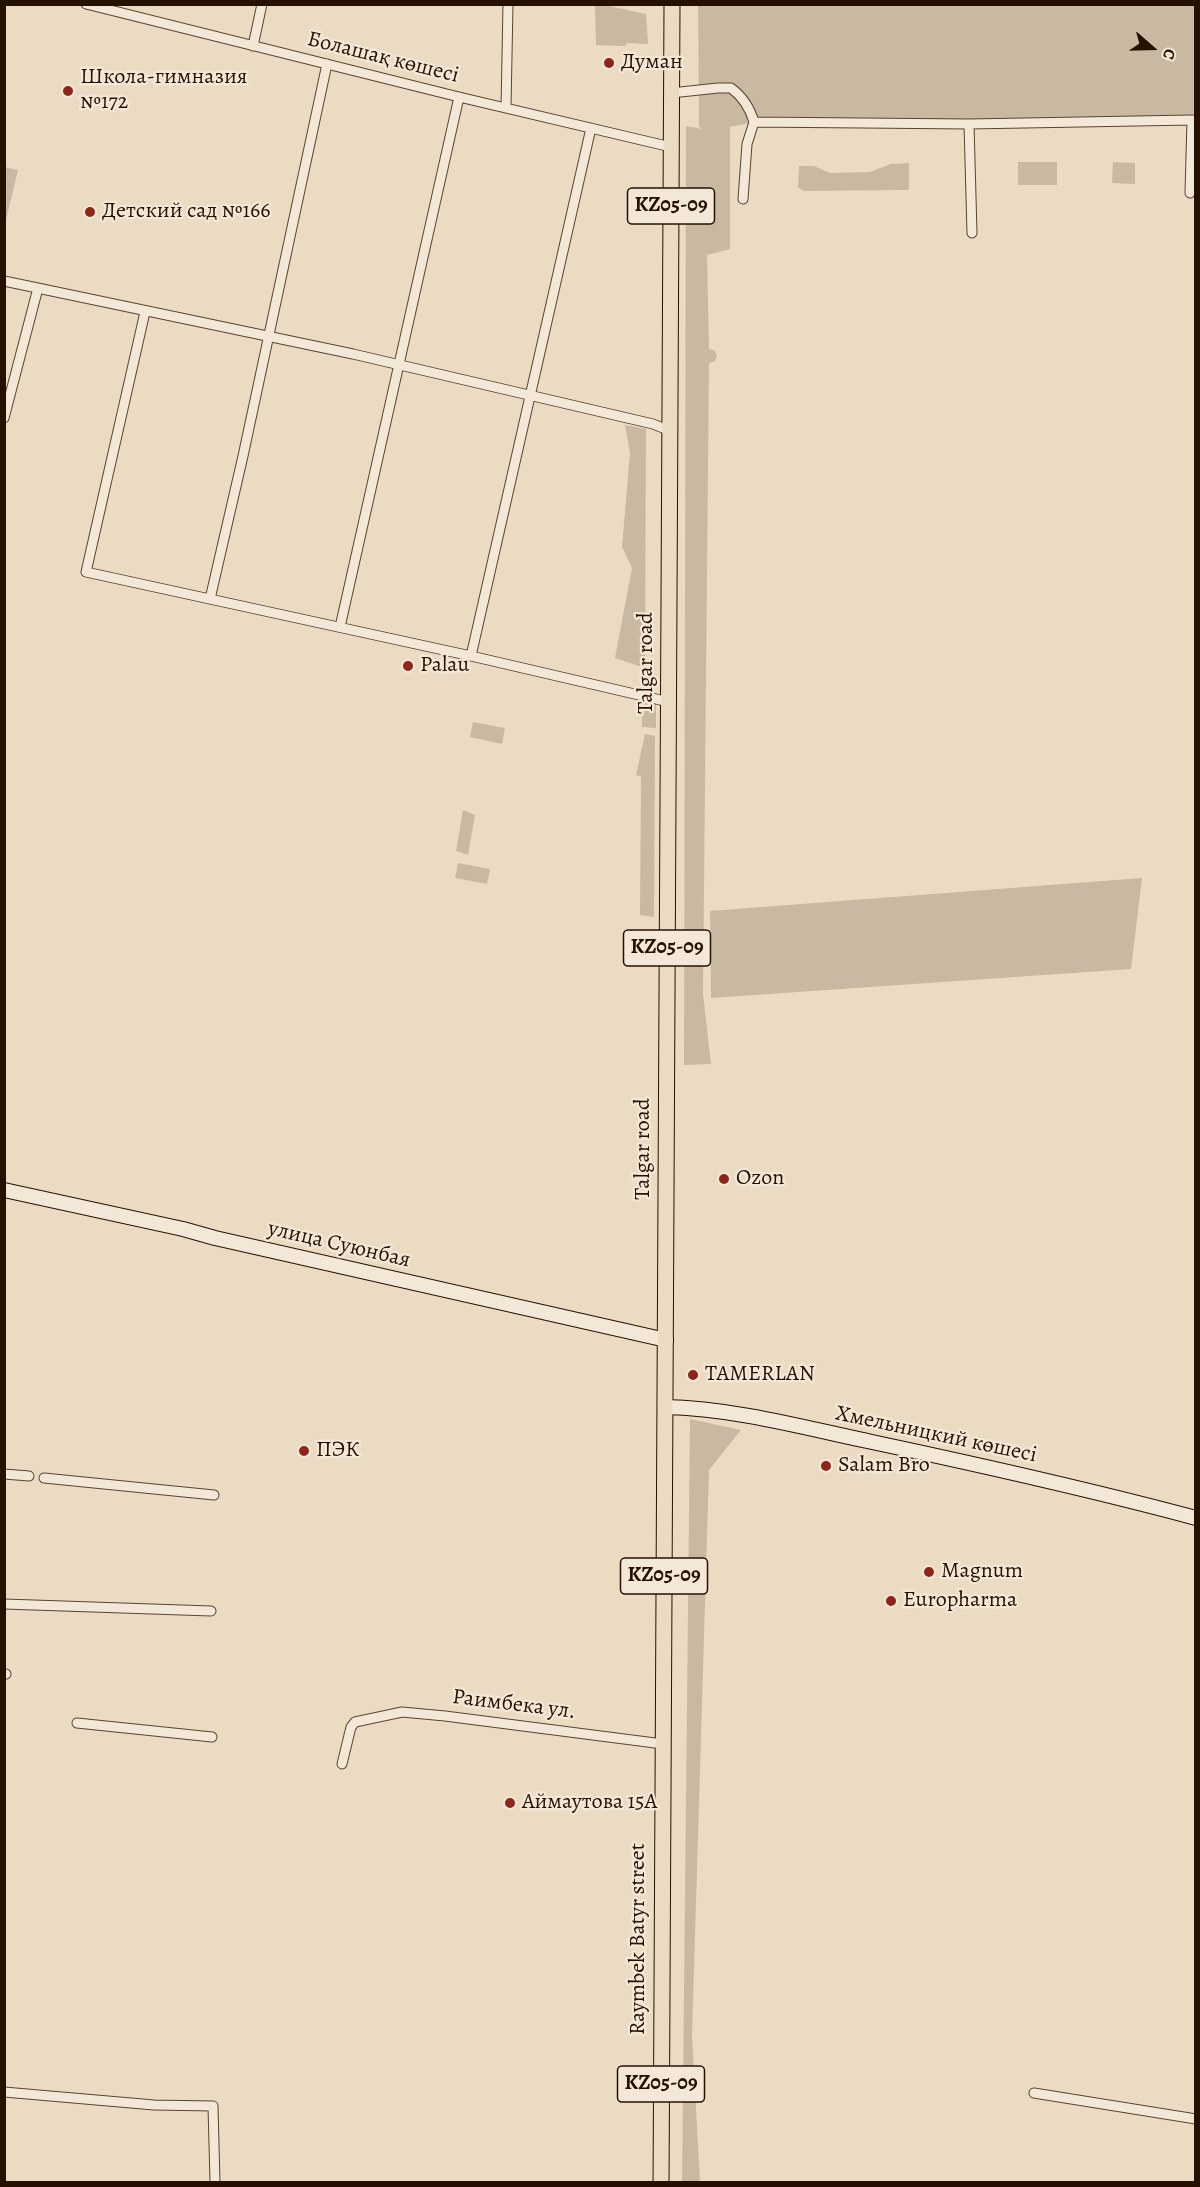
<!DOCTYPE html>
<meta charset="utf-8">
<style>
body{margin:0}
#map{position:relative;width:1200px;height:2187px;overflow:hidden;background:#ecdbc3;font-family:Alegreya,serif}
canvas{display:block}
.frame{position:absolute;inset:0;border:6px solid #261100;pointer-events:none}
.north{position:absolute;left:1122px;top:18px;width:60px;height:60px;-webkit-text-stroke:4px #f3e8d8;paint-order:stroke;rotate:110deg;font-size:16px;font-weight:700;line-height:24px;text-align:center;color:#261100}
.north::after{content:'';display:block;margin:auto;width:21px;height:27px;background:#261100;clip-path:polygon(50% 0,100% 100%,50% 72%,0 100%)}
</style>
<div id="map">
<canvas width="1200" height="2187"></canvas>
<div class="frame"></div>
<div class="north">С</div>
</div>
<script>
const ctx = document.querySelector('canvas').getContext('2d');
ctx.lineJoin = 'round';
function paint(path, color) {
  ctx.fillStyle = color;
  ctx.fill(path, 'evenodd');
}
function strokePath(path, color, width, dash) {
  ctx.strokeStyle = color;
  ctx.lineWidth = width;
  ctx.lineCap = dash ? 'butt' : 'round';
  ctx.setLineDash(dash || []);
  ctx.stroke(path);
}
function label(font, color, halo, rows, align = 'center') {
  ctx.font = font + ' Alegreya,serif';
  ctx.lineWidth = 4.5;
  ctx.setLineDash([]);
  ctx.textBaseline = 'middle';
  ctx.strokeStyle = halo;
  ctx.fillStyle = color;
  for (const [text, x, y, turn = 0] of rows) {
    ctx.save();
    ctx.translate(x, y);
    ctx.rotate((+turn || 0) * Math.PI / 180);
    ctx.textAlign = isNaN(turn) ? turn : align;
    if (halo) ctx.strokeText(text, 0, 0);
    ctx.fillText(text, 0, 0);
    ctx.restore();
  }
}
paint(new Path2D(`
 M 595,5 L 605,5 L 646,14 L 648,44 L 627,43 L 625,46 L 596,45 Z
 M 698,5 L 1195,5 L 1195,120 L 754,122 L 730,127 L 730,249 L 707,255 L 709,349 L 714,350 L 717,355 L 715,361 L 709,363 L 703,994 L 711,1064 L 684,1065 L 686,126 L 703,129 L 699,127 Z
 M 1018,162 L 1057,162 L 1057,185 L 1018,185 Z
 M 1113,162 L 1135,163 L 1135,184 L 1112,183 Z
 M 909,163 L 909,189 L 907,190 L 804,191 L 798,187 L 799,166 L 814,166 L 830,173 L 870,172 L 891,164 Z
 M 5,167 L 18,170 L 5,224 L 4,224 Z
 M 625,425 L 646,429 L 645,668 L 615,658 L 632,568 L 622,547 L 630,453 Z
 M 642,696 L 656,699 L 656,728 L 642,727 Z
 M 473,722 L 505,728 L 502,744 L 470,737 Z
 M 645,734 L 655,736 L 654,917 L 640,915 L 641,777 L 636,775 Z
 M 463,810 L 475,815 L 468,855 L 456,851 Z
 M 458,863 L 490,869 L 487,884 L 455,878 Z
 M 1142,878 L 1131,969 L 711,998 L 710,911 Z
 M 690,1419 L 741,1430 L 709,1470 L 692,2036 L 700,2182 L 682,2182 Z`), '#cab9a2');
const street = new Path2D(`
 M 86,4 L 459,97 L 671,147
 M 253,46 L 262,4
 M 671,93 L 718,88 L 731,88 C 743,97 750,108 754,122
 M 506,108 L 508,4
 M 969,124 L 972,233
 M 743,199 L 747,144 L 754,122 L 969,124 L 1192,120 L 1190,193
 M 4,281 L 353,354 L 653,424 L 668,430
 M 145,312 L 86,572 L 471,656 L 669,702
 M 4,418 L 38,288
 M 210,599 L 243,456 L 327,64
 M 340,627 L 459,97
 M 471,656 L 591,128
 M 4,1474 L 29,1476
 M 44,1478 L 214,1495
 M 4,1604 L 211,1611
 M 4,1674 L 6,1674
 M 77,1723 L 212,1737
 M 342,1764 L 351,1727 L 355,1722 L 402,1712 L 445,1716 L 663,1744
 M 4,2092 L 154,2105 L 213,2106 L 215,2182
 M 1034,2093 L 1196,2119`);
const secondary = new Path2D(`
 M 4,1190 L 183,1229 L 215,1238 L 666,1340
 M 665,1407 C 732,1408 806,1428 872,1442 C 980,1465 1088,1489 1196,1518`);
const primary = new Path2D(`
 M 661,2182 L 672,4`);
strokePath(street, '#584431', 11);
strokePath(secondary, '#261100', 16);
strokePath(primary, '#261100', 17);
strokePath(street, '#f3e8d8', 9);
strokePath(secondary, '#f3e8d8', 14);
strokePath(primary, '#ecdbc3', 15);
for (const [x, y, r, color] of [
 [609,63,6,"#8f2418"],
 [68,91,6,"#8f2418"],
 [90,212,6,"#8f2418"],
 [408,666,6,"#8f2418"],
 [724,1179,6,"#8f2418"],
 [693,1375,6,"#8f2418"],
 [304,1451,6,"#8f2418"],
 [826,1466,6,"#8f2418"],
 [929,1572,6,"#8f2418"],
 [891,1601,6,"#8f2418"],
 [510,1803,6,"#8f2418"]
]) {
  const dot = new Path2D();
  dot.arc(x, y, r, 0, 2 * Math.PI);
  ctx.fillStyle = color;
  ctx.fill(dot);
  strokePath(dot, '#f3e8d8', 2);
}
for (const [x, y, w] of [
 [671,206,87],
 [667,948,87],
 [664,1576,87],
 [661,2084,87]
]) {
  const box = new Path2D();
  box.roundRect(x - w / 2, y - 18, w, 36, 4.5);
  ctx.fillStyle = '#f3e8d8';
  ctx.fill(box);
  strokePath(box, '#261100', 1.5);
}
label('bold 21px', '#261100', null, [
 ["KZ05-09",671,206],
 ["KZ05-09",667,948],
 ["KZ05-09",664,1576],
 ["KZ05-09",661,2084]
]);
label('22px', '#261100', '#f3e8d8', [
 ["Болашақ көшесі",383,58,14],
 ["Talgar road",647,663,-90],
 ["Talgar road",644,1149,-90],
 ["улица Суюнбая",339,1245,13],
 ["Хмельницкий көшесі",936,1435,12],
 ["Раимбека ул.",514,1705,7],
 ["Raymbek Batyr street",639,1939,-90]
]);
label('22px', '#261100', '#f3e8d8', [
 ["Думан",621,63],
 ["Школа-гимназия",80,78],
 ["№172",80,103],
 ["Детский сад №166",102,212],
 ["Palau",420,666],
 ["Ozon",736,1179],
 ["TAMERLAN",705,1375],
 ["ПЭК",316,1451],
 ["Salam Bro",838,1466],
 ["Magnum",941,1572],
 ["Europharma",903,1601],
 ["Аймаутова 15А",522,1803]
], 'left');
</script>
